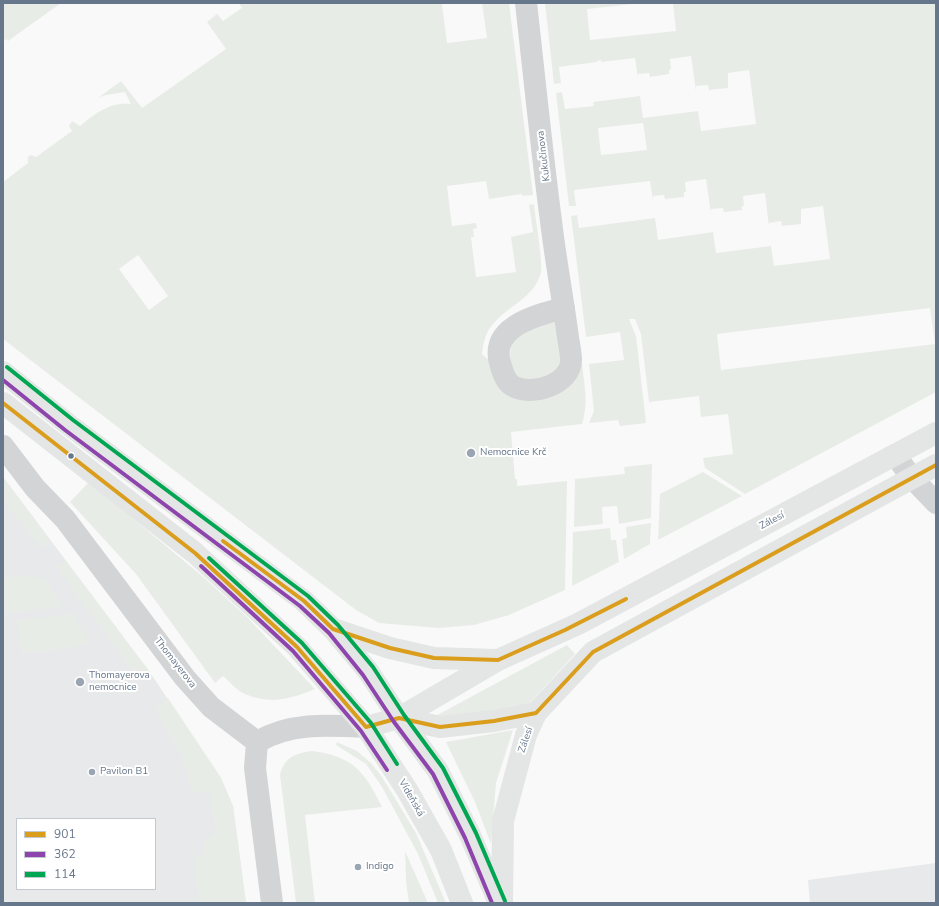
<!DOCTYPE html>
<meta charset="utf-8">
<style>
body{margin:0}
#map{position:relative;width:939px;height:906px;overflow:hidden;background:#f9f9f9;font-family:"Nunito Sans",sans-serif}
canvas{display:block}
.frame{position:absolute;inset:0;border:4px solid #67778b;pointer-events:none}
.legend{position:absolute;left:16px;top:818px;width:140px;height:72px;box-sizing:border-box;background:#fff;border:1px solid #c2c9d1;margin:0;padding:5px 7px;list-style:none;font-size:12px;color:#67778b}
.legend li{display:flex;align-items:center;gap:8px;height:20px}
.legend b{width:20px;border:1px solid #c2c9d1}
</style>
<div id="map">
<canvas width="939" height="906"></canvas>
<div class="frame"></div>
<ul class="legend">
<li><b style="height:5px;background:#da9d1c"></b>901</li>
<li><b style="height:5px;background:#8e44ad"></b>362</li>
<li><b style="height:5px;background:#00a651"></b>114</li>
</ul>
</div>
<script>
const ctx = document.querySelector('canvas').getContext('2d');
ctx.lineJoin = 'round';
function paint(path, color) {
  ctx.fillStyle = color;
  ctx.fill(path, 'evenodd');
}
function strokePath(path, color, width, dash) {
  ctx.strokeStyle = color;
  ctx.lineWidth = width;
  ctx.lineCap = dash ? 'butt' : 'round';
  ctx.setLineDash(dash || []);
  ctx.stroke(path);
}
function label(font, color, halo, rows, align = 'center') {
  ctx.font = font + ' "Nunito Sans",sans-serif';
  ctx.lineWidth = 4;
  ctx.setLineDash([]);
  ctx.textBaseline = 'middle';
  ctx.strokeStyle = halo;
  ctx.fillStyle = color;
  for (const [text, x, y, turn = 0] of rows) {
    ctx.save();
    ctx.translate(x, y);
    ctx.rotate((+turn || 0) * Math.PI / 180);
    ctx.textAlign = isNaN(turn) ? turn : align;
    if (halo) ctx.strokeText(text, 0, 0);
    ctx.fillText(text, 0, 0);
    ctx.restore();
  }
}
paint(new Path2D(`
 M 3,477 L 149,671 L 221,778 L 233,806 L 246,903 L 3,903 ZM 17,819 L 155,819 L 155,889 L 17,889 Z
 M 936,863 L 936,903 L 810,903 L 808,880 Z`), '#e8e9ea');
paint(new Path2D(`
 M 3,3 L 61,3 L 8,41 L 6,39 L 3,41 Z
 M 239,3 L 446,3 L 442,4 L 447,43 L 487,38 L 482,3 L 509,3 L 533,195 L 522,196 L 522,194 L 489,199 L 486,181 L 447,186 L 452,226 L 476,223 L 477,228 L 473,229 L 474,237 L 471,237 L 476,277 L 516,272 L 511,237 L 533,232 L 529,205 L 534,204 C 535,218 543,260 541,272 C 535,299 505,306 490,328 C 485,335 483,345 482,354 L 535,400 C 563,396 569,386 582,363 C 584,384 589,403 582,424 L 511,432 L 515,479 L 517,479 L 517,486 L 567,481 L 565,590 L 509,615 L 474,625 L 439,628 L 379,623 L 356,610 L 3,339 L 3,182 L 28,163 L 28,157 L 31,155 L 36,157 L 72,131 L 69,126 L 72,121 L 80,126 C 96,113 109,102 131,104 L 125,92 L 106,95 L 98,98 L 121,81 L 142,108 L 226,49 L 207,22 L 217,14 L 223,21 L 242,8 ZM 138,255 L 168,296 L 149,310 L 119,269 Z
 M 545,3 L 642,3 L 587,9 L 590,40 L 676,31 L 673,3 L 936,3 L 936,392 L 745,494 L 705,468 L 703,458 L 733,454 L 728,414 L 701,417 L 699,396 L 649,402 L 641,334 L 635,319 L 629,319 L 636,336 L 646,423 L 620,426 L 618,420 L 589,423 L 594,411 L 589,364 L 624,360 L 620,332 L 586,337 L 571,216 L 577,215 L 579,228 L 655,218 L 658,240 L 713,232 L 716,253 L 771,246 L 774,266 L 830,259 L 823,206 L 801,209 L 801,224 L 782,226 L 781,221 L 769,223 L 769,227 L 765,193 L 743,196 L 744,206 L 742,206 L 742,210 L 724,212 L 723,208 L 711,209 L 711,214 L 706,179 L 685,182 L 686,192 L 684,192 L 684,197 L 665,199 L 664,195 L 653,196 L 653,201 L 650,181 L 574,190 L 576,206 L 569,206 L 556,93 L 562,92 L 565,109 L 594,106 L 593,102 L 640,96 L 643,118 L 698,111 L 701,131 L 756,124 L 749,70 L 728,73 L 728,88 L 709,90 L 708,85 L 696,86 L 696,91 L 691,56 L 670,59 L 671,69 L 669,70 L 669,74 L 650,77 L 649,73 L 638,74 L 638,78 L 635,58 L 601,62 L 601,60 L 597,61 L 597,62 L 559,67 L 561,83 L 554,84 ZM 643,123 L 647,150 L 601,155 L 598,128 ZM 930,308 L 935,344 L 721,370 L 717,334 Z
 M 553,313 L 562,358 L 553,375 C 548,377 541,381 536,382 C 512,383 504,355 515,338 Z
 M 652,464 L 651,518 L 619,524 L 617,506 L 602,507 L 603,524 L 574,527 L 575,479 L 625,474 L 624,467 Z
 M 703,472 L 742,496 L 658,540 L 660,494 Z
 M 3,477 L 51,541 L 42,548 L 3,501 Z
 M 89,482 L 201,575 L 247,617 L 315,689 C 291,699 270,705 245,694 C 237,691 230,682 223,676 L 215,683 L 136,574 L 70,502 Z
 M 651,523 L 650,544 L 624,559 L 622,539 L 627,538 L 626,527 Z
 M 610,528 L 611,540 L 616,540 L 619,562 L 572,586 L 573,532 Z
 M 66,561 L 149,671 L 139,679 L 57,568 Z
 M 21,576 L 44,579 L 64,606 L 5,613 L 3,578 Z
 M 71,614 L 92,644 L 22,654 L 17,621 Z
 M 567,645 L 575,654 L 529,704 L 432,722 L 428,720 Z
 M 168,698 L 221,778 L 233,806 L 246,903 L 199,903 L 194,857 L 204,856 L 203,845 L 216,832 L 210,791 L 193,793 L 181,754 L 156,709 Z
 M 513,730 L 496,783 L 491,844 L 475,802 L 446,742 Z
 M 337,742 L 357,751 L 371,763 L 382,777 L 416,833 L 446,903 L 438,903 L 418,854 L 382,787 L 366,764 L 336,745 Z
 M 312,751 C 353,756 365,772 382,807 L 305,815 L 315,903 L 296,903 L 280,775 C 284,758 295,753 312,751 Z
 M 405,851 L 428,903 L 409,903 L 406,882 Z`), '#e8ece7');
strokePath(new Path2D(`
 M 526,3 C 535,83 543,164 554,244 C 558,273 563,301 567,330 C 568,340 571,351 571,360 C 571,384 532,397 513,386 C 504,381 501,367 499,358 C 494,325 540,314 564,308
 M 3,446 L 35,488 L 65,519 L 185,678 L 211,707 L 257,742
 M 895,455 L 912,478 L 936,503
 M 257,742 L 255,768 L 272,903
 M 257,742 C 290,722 329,725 366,727`), '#d3d4d5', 22);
strokePath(new Path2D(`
 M 3,372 L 69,425 L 304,601 L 333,629 L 368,671 L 399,718 L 438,771 L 470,835 L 499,903
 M 3,403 L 195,553 L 297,647 L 366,727 L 407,790 L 441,850 L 462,903
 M 333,629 L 390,648 L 434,658 L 498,660
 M 399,718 L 440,727 L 494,721 L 536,713
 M 366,727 L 399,718 L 498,660 L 578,624 L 936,433
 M 502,902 L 503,821 L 526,735 L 536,713 L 593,652 L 936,465`), '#e4e5e5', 22);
strokePath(new Path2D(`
 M 3,403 L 195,553 L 297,647 L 366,727 L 399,718 L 440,727 L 494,721 L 536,713 L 593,652 L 936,465
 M 223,541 L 304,601 L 333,629 L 390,648 L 434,658 L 498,660 L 565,630 L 626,599`), '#da9d1c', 4);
strokePath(new Path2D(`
 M 3,380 L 65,430 L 300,606 L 329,633 L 363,675 L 394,722 L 433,774 L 465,838 L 492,903
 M 201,566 L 293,651 L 361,731 L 387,770`), '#8e44ad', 4);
strokePath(new Path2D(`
 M 7,367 L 73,420 L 308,596 L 338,625 L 373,667 L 404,715 L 443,768 L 476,833 L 505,901
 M 209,558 L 302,643 L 371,723 L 397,764`), '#00a651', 4);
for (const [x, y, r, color] of [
 [471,453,5,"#9aa4b2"],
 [71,456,3.5,"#67778b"],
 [80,682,5,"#9aa4b2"],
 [92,772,4,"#9aa4b2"],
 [358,867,4,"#9aa4b2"]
]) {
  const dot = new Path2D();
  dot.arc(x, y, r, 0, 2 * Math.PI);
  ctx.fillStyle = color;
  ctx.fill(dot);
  strokePath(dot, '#fff', 1.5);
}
label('10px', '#67778b', '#fff', [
 ["Kukučínova",544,156,-97],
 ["Zálesí",772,521,-28],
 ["Thomayerova",175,663,52],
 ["Zálesí",526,740,-71],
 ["Vídeňská",411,798,60]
]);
label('10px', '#67778b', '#fff', [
 ["Nemocnice Krč",480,453],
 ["Thomayerova",89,676],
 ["nemocnice",89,688],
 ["Pavilon B1",100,772],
 ["Indigo",366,867]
], 'left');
</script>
